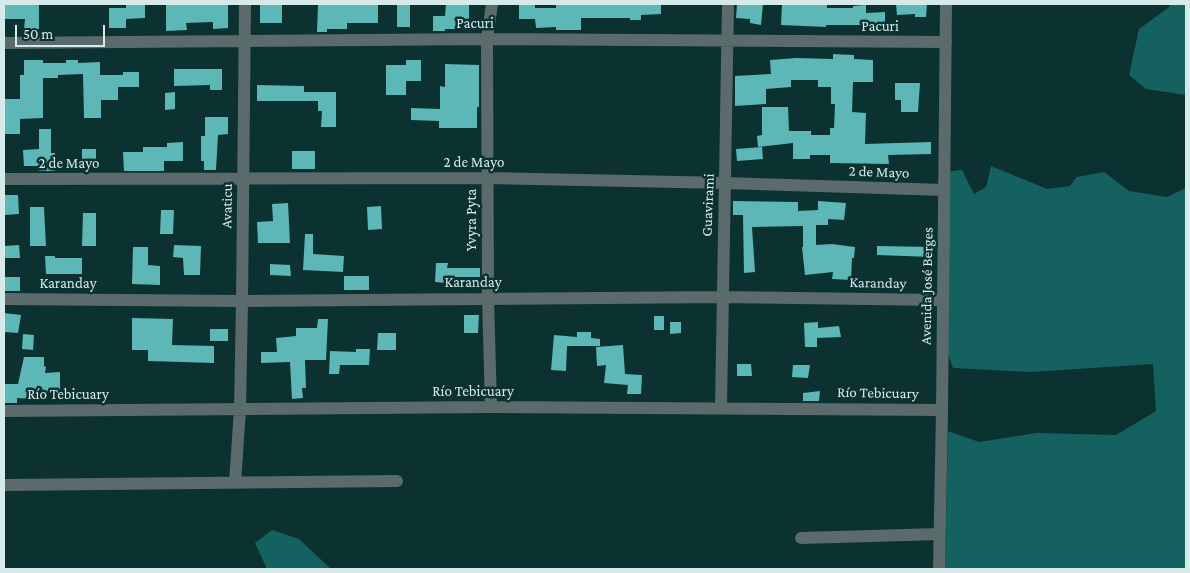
<!DOCTYPE html>
<meta charset="utf-8">
<style>
body{margin:0}
#map{position:relative;width:1190px;height:573px;overflow:hidden;background:#0b3131;font-family:"Crimson Pro",serif}
canvas{display:block}
.frame{position:absolute;inset:0;border:5px solid #d5e9e9;pointer-events:none}
.scale{position:absolute;left:15px;top:25px;width:90px;height:22px;box-sizing:border-box;border:2px solid #d5e9e9;border-top:0;padding-left:6px;font-size:15px;line-height:18px;white-space:nowrap;color:#d5e9e9;-webkit-text-stroke:4px #0b3131;paint-order:stroke}
</style>
<div id="map">
<canvas width="1190" height="573"></canvas>
<div class="frame"></div>
<div class="scale">50 m</div>
</div>
<script>
const ctx = document.querySelector('canvas').getContext('2d');
ctx.lineJoin = 'round';
function paint(path, color) {
  ctx.fillStyle = color;
  ctx.fill(path, 'evenodd');
}
function strokePath(path, color, width, dash) {
  ctx.strokeStyle = color;
  ctx.lineWidth = width;
  ctx.lineCap = dash ? 'butt' : 'round';
  ctx.setLineDash(dash || []);
  ctx.stroke(path);
}
function label(font, color, halo, rows, align = 'center') {
  ctx.font = font + ' "Crimson Pro",serif';
  ctx.lineWidth = 5;
  ctx.setLineDash([]);
  ctx.textBaseline = 'middle';
  ctx.strokeStyle = halo;
  ctx.fillStyle = color;
  for (const [text, x, y, turn = 0] of rows) {
    ctx.save();
    ctx.translate(x, y);
    ctx.rotate((+turn || 0) * Math.PI / 180);
    ctx.textAlign = isNaN(turn) ? turn : align;
    if (halo) ctx.strokeText(text, 0, 0);
    ctx.fillText(text, 0, 0);
    ctx.restore();
  }
}
paint(new Path2D(`
 M 1171,4 L 1186,4 L 1186,95 L 1146,89 L 1129,75 L 1139,29 L 1168,8 Z
 M 991,166 L 1047,189 L 1070,186 L 1077,177 L 1104,172 L 1129,191 L 1167,197 L 1186,188 L 1186,569 L 945,569 L 948,431 L 979,442 L 1037,433 L 1116,435 L 1156,411 L 1153,364 L 1031,372 L 953,368 L 948,355 L 943,172 L 962,170 L 974,194 L 986,187 Z
 M 272,530 L 299,539 L 331,569 L 267,569 L 255,543 Z`), '#156160');
paint(new Path2D(`
 M 4,4 L 39,4 L 39,29 L 24,29 L 25,19 L 4,19 Z
 M 126,4 L 145,4 L 145,18 L 126,19 L 126,28 L 109,28 L 109,8 L 126,8 Z
 M 166,4 L 228,4 L 228,28 L 213,29 L 213,22 L 186,23 L 187,30 L 166,31 Z
 M 260,4 L 282,4 L 282,23 L 260,23 Z
 M 318,4 L 378,4 L 378,23 L 347,23 L 347,29 L 327,29 L 327,32 L 317,32 Z
 M 397,4 L 410,4 L 410,27 L 397,27 Z
 M 446,4 L 469,4 L 469,29 L 445,29 L 445,31 L 433,31 L 433,16 L 445,16 Z
 M 519,4 L 535,4 L 535,8 L 556,8 L 556,4 L 661,4 L 661,14 L 641,15 L 641,20 L 630,20 L 630,18 L 581,18 L 581,30 L 556,30 L 556,27 L 536,28 L 535,19 L 519,19 Z
 M 737,4 L 763,4 L 761,25 L 750,23 L 750,19 L 736,18 Z
 M 782,4 L 827,4 L 827,8 L 853,8 L 853,6 L 866,5 L 866,13 L 885,12 L 885,30 L 870,31 L 870,25 L 826,25 L 826,27 L 781,25 Z
 M 896,4 L 927,4 L 926,17 L 915,17 L 915,14 L 897,15 Z
 M 833,54 L 854,55 L 854,59 L 873,60 L 873,82 L 853,82 L 852,112 L 866,113 L 865,144 L 931,142 L 931,154 L 888,155 L 889,164 L 830,163 L 830,155 L 810,155 L 810,159 L 793,159 L 793,143 L 758,147 L 757,136 L 762,135 L 762,107 L 788,107 L 789,131 L 811,131 L 811,135 L 830,135 L 830,128 L 834,128 L 835,104 L 831,104 L 831,87 L 818,87 L 818,80 L 791,80 L 791,87 L 766,89 L 766,104 L 735,106 L 735,76 L 771,74 L 770,60 L 796,58 L 833,59 Z
 M 24,60 L 43,60 L 43,63 L 66,63 L 66,60 L 78,60 L 78,63 L 100,62 L 100,75 L 123,75 L 123,72 L 139,72 L 139,87 L 118,87 L 118,100 L 101,100 L 101,118 L 84,118 L 83,74 L 58,75 L 58,78 L 43,78 L 43,118 L 20,119 L 20,134 L 4,134 L 4,99 L 20,99 L 20,75 L 24,75 Z
 M 406,60 L 421,60 L 421,81 L 406,81 L 406,95 L 386,95 L 386,65 L 406,65 Z
 M 445,64 L 479,65 L 479,107 L 477,107 L 477,128 L 439,128 L 439,121 L 411,120 L 411,108 L 440,109 L 440,86 L 445,87 Z
 M 174,69 L 222,69 L 222,90 L 210,90 L 210,85 L 174,86 Z
 M 895,83 L 920,83 L 918,112 L 901,112 L 901,100 L 895,100 Z
 M 257,85 L 304,86 L 304,92 L 336,92 L 336,127 L 321,127 L 322,111 L 318,111 L 318,101 L 257,101 Z
 M 175,92 L 175,109 L 165,110 L 165,93 Z
 M 205,117 L 228,117 L 228,134 L 218,135 L 216,170 L 204,170 L 204,161 L 201,161 L 201,136 L 205,136 Z
 M 39,129 L 51,129 L 51,153 L 55,153 L 55,171 L 39,171 L 39,166 L 24,166 L 23,150 L 39,149 Z
 M 183,142 L 183,161 L 164,161 L 164,171 L 124,171 L 123,152 L 143,152 L 143,147 L 167,147 L 167,143 Z
 M 762,147 L 763,159 L 737,161 L 736,149 Z
 M 82,149 L 96,149 L 96,162 L 82,162 Z
 M 292,151 L 315,151 L 315,169 L 292,169 Z
 M 4,195 L 18,195 L 19,214 L 4,215 Z
 M 733,201 L 798,202 L 798,211 L 818,210 L 818,201 L 846,203 L 844,220 L 828,219 L 828,225 L 816,225 L 816,245 L 832,244 L 855,247 L 854,258 L 852,258 L 851,280 L 832,279 L 833,272 L 805,275 L 802,247 L 803,247 L 803,226 L 752,227 L 755,272 L 744,273 L 743,215 L 733,215 Z
 M 288,203 L 290,243 L 258,243 L 257,222 L 273,221 L 272,204 Z
 M 381,206 L 382,229 L 368,230 L 367,207 Z
 M 30,207 L 44,207 L 46,246 L 30,246 Z
 M 161,210 L 174,210 L 173,234 L 160,234 Z
 M 83,213 L 96,213 L 96,246 L 82,246 Z
 M 305,234 L 313,234 L 313,254 L 344,256 L 343,272 L 303,270 Z
 M 19,245 L 20,258 L 4,258 L 4,246 Z
 M 174,245 L 201,246 L 200,275 L 184,275 L 183,258 L 173,257 Z
 M 877,246 L 932,247 L 932,257 L 877,255 Z
 M 133,247 L 148,247 L 148,265 L 160,266 L 160,285 L 132,284 Z
 M 45,256 L 55,256 L 55,258 L 82,258 L 82,274 L 46,274 Z
 M 436,263 L 448,263 L 447,268 L 480,268 L 480,277 L 447,277 L 447,283 L 435,282 Z
 M 270,264 L 290,265 L 291,276 L 270,275 Z
 M 344,276 L 369,276 L 369,290 L 344,290 Z
 M 4,277 L 20,277 L 20,291 L 4,291 Z
 M 4,313 L 21,315 L 18,333 L 4,332 Z
 M 464,315 L 479,315 L 478,333 L 464,333 Z
 M 654,316 L 664,316 L 664,330 L 654,330 Z
 M 132,318 L 173,319 L 172,345 L 214,346 L 214,363 L 148,361 L 148,350 L 132,350 Z
 M 318,319 L 328,319 L 326,360 L 305,360 L 306,388 L 302,388 L 303,398 L 292,399 L 290,362 L 261,363 L 261,352 L 277,352 L 276,338 L 296,336 L 296,328 L 317,328 Z
 M 670,322 L 681,322 L 681,333 L 670,334 Z
 M 818,322 L 818,328 L 839,326 L 841,337 L 817,338 L 817,347 L 805,347 L 804,323 Z
 M 210,329 L 228,329 L 228,341 L 210,341 Z
 M 577,332 L 591,332 L 591,338 L 600,339 L 600,346 L 567,346 L 566,371 L 551,370 L 554,335 L 577,337 Z
 M 378,333 L 396,333 L 396,350 L 377,350 Z
 M 23,334 L 34,335 L 33,350 L 22,349 Z
 M 623,345 L 625,374 L 642,375 L 641,394 L 627,394 L 628,385 L 604,383 L 606,365 L 597,366 L 596,347 Z
 M 356,349 L 370,349 L 369,365 L 340,365 L 339,374 L 329,374 L 330,351 L 356,352 Z
 M 24,357 L 44,357 L 44,366 L 46,367 L 45,373 L 60,372 L 60,393 L 33,394 L 33,399 L 17,398 L 17,403 L 4,403 L 4,384 L 18,384 Z
 M 737,364 L 751,364 L 752,376 L 737,376 Z
 M 793,365 L 810,365 L 808,378 L 792,377 Z
 M 820,391 L 819,401 L 803,401 L 803,393 Z`), '#5cb7b6');
strokePath(new Path2D(`
 M 4,43 L 487,39 L 946,42
 M 4,179 L 487,178 L 725,183 L 944,190
 M 4,299 L 242,301 L 722,297 L 942,300
 M 491,407 L 488,298 L 487,39 L 492,4
 M 721,408 L 728,4
 M 4,411 L 491,407 L 942,410
 M 235,483 L 240,409 L 242,301 L 245,4
 M 4,485 L 397,481
 M 801,538 L 940,534
 M 939,569 L 942,410 L 946,4`), '#5b6b6b', 12);
label('15px', '#d5e9e9', '#0b3131', [
 ["Pacuri",475,23],
 ["Pacuri",880,26],
 ["2 de Mayo",474,162],
 ["2 de Mayo",69,163],
 ["2 de Mayo",879,172,2],
 ["Guavirami",708,205,-88],
 ["Avaticu",227,206,-89],
 ["Yvyra Pyta",471,220,-90],
 ["Karanday",473,282],
 ["Karanday",68,283],
 ["Karanday",878,283,1],
 ["Avenida José Berges",927,286,-89],
 ["Río Tebicuary",473,391],
 ["Río Tebicuary",878,393,1],
 ["Río Tebicuary",68,394]
]);
</script>
